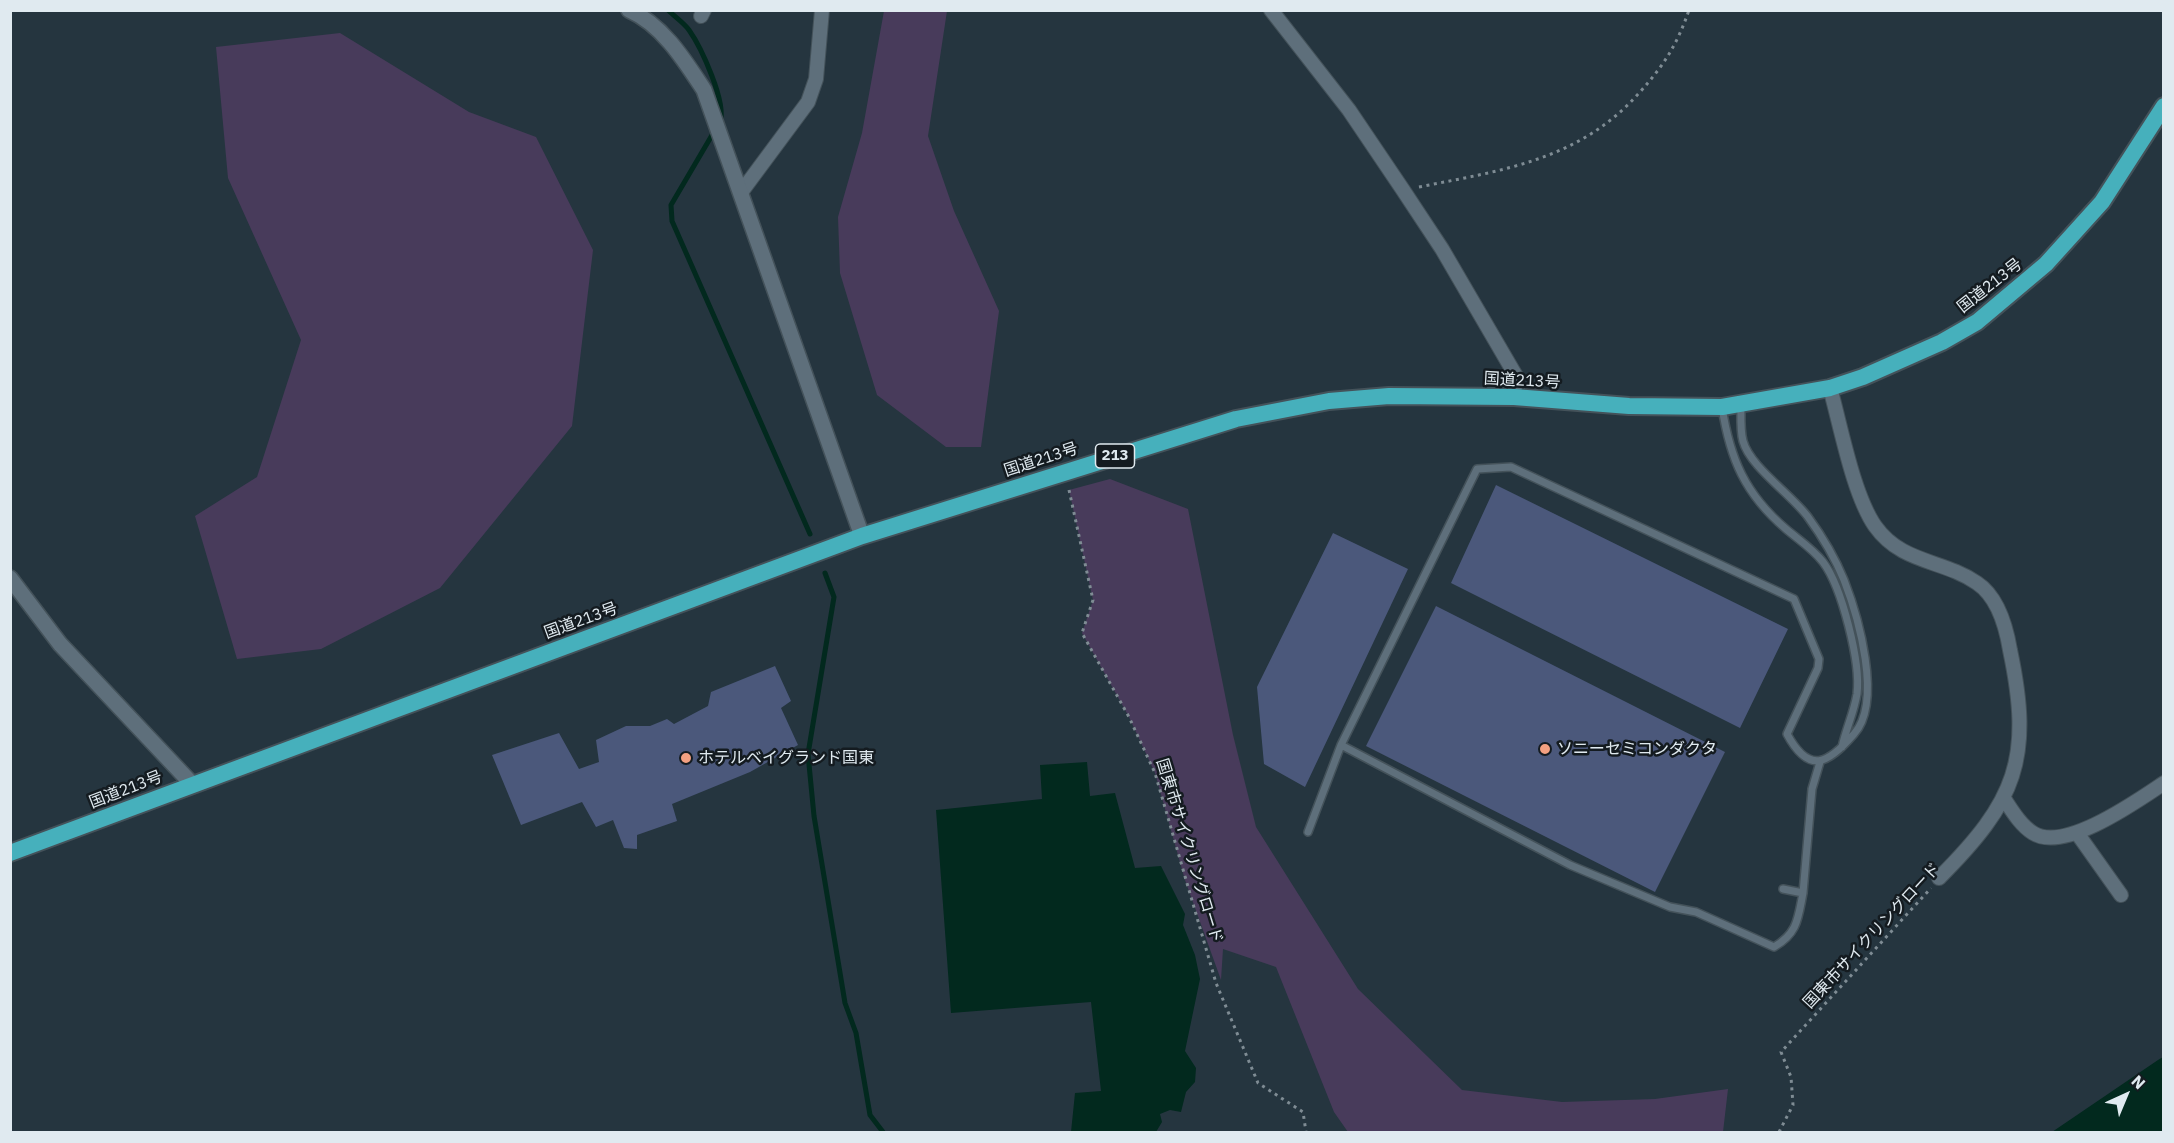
<!DOCTYPE html>
<meta charset="utf-8">
<style>
body{margin:0}
#map{position:relative;width:2174px;height:1143px;overflow:hidden;background:#25353f;font-family:"IBM Plex Sans",sans-serif}
canvas{display:block}
.frame{position:absolute;inset:0;border:12px solid #e0eaf0;pointer-events:none}
.north{position:absolute;left:2096px;top:1065px;width:60px;height:60px;-webkit-text-stroke:4px #141b20;paint-order:stroke;rotate:44deg;font-size:16px;font-weight:700;line-height:24px;text-align:center;color:#e0eaf0}
.north::after{content:'';display:block;margin:auto;width:21px;height:27px;background:#e0eaf0;clip-path:polygon(50% 0,100% 100%,50% 72%,0 100%)}
</style>
<div id="map">
<canvas width="2174" height="1143"></canvas>
<div class="frame"></div>
<div class="north">N</div>
</div>
<script>
const ctx = document.querySelector('canvas').getContext('2d');
ctx.lineJoin = 'round';
function paint(path, color) {
  ctx.fillStyle = color;
  ctx.fill(path, 'evenodd');
}
function strokePath(path, color, width, dash) {
  ctx.strokeStyle = color;
  ctx.lineWidth = width;
  ctx.lineCap = dash ? 'butt' : 'round';
  ctx.setLineDash(dash || []);
  ctx.stroke(path);
}
function label(font, color, halo, rows, align = 'center') {
  ctx.font = font + ' "IBM Plex Sans","Noto Sans JP",sans-serif';
  ctx.lineWidth = 5;
  ctx.setLineDash([]);
  ctx.textBaseline = 'middle';
  ctx.strokeStyle = halo;
  ctx.fillStyle = color;
  for (const [text, x, y, turn = 0] of rows) {
    ctx.save();
    ctx.translate(x, y);
    ctx.rotate((+turn || 0) * Math.PI / 180);
    ctx.textAlign = isNaN(turn) ? turn : align;
    if (halo) ctx.strokeText(text, 0, 0);
    ctx.fillText(text, 0, 0);
    ctx.restore();
  }
}
paint(new Path2D(`
 M 884,11 L 947,11 L 928,136 L 954,211 L 999,311 L 981,447 L 946,447 L 877,395 L 840,273 L 838,217 L 862,133 Z
 M 340,33 L 469,112 L 536,137 L 593,250 L 572,426 L 440,588 L 321,649 L 237,659 L 195,516 L 257,477 L 301,340 L 228,178 L 216,47 Z
 M 1110,479 L 1188,509 L 1233,735 L 1256,827 L 1358,989 L 1462,1090 L 1562,1102 L 1655,1099 L 1728,1089 L 1723,1132 L 1348,1132 L 1334,1112 L 1276,967 L 1223,949 L 1221,980 L 1185,880 L 1155,773 L 1129,717 L 1082,633 L 1093,600 L 1069,490 Z`), '#483b5b');
paint(new Path2D(`
 M 1087,762 L 1090,796 L 1115,793 L 1135,868 L 1161,866 L 1185,914 L 1183,925 L 1195,955 L 1200,979 L 1185,1051 L 1196,1068 L 1195,1082 L 1186,1092 L 1181,1112 L 1170,1110 L 1160,1114 L 1162,1122 L 1156,1132 L 1071,1132 L 1075,1093 L 1101,1091 L 1091,1002 L 951,1013 L 936,810 L 1042,799 L 1040,765 Z
 M 2163,1057 L 2163,1132 L 2052,1132 L 2158,1060 Z`), '#02291e');
strokePath(new Path2D(`
 M 668,10 C 675,17 684,23 689,30 C 701,47 727,103 720,122
 M 715,130 L 671,205 L 672,221 L 810,534
 M 825,573 L 834,597 L 808,754 L 814,816 L 845,1003 L 856,1033 L 870,1115 L 883,1132`), '#02291e', 5);
paint(new Path2D(`
 M 1496,485 L 1788,629 L 1740,728 L 1451,583 Z
 M 1333,533 L 1408,569 L 1305,787 L 1264,764 L 1257,687 Z
 M 1436,606 L 1725,752 L 1655,892 L 1366,746 Z
 M 775,666 L 791,701 L 781,708 L 798,745 L 750,772 L 672,804 L 677,821 L 637,835 L 637,849 L 624,848 L 613,820 L 596,827 L 582,802 L 521,825 L 492,755 L 559,733 L 579,769 L 599,762 L 596,740 L 626,726 L 650,726 L 667,719 L 674,724 L 708,706 L 711,692 Z`), '#4b587b');
const service = new Path2D(`
 M 1722,407 C 1730,459 1745,494 1786,529 C 1799,540 1813,549 1823,562 C 1842,587 1861,663 1857,694 C 1854,712 1846,729 1842,747
 M 1341,745 L 1570,865 L 1670,907 L 1696,912 L 1774,947 C 1798,933 1798,918 1803,893
 M 1308,832 L 1341,745 L 1477,469 L 1511,467 L 1794,599 L 1819,659 L 1818,668 L 1787,734 C 1809,775 1828,764 1854,734 C 1883,702 1858,616 1844,580 C 1835,558 1822,536 1808,517 C 1791,494 1750,467 1743,441 C 1740,430 1741,416 1741,404
 M 1783,889 L 1803,893 L 1812,789 L 1820,762`);
const minor = new Path2D(`
 M 1271,10 L 1349,110 L 1403,190 L 1442,249 L 1516,376 L 1514,397
 M 701,16 L 704,10
 M 742,191 L 808,102 L 816,79 L 822,10
 M 1830,388 C 1841,427 1853,494 1875,526 C 1902,564 1942,559 1977,583 C 1998,597 2006,626 2010,650 C 2033,759 2016,801 1939,878
 M 2003,797 C 2011,809 2020,825 2033,833 C 2064,853 2137,801 2164,783
 M 2077,833 L 2121,895`);
const tertiary = new Path2D(`
 M 629,10 C 663,25 685,61 704,90 L 862,536
 M 10,578 L 60,644 L 192,784`);
const trunk = new Path2D(`
 M 10,853 L 862,536 L 1236,419 L 1329,401 L 1389,396 L 1514,397 L 1629,406 L 1722,407 L 1830,388 L 1863,377 L 1942,342 L 1977,322 L 2046,264 L 2102,202 L 2164,106`);
strokePath(service, '#44525a', 10);
strokePath(minor, '#44525a', 16);
strokePath(tertiary, '#44525a', 18);
strokePath(trunk, '#44525a', 20);
strokePath(new Path2D(`
 M 1419,187 C 1504,170 1580,160 1640,92 C 1664,65 1677,45 1689,10
 M 1069,490 L 1093,600 L 1082,633 L 1129,717 L 1155,773 L 1216,983 L 1258,1083 L 1303,1112 L 1306,1132
 M 1779,1132 L 1793,1105 L 1791,1077 L 1781,1052 L 1931,888`), '#7f8c94', 3, [3, 4.5]);
strokePath(service, '#5e6f7b', 7);
strokePath(minor, '#5e6f7b', 14);
strokePath(tertiary, '#5e6f7b', 15);
strokePath(trunk, '#46b0bc', 16);
for (const [x, y, r, color] of [
 [1545,749,6,"#f3a081"],
 [686,758,6,"#f3a081"]
]) {
  const dot = new Path2D();
  dot.arc(x, y, r, 0, 2 * Math.PI);
  ctx.fillStyle = color;
  ctx.fill(dot);
  strokePath(dot, '#141b20', 2);
}
for (const [x, y, w] of [
 [1115,456,39]
]) {
  const box = new Path2D();
  box.roundRect(x - w / 2, y - 12, w, 24, 4.5);
  ctx.fillStyle = '#141b20';
  ctx.fill(box);
  strokePath(box, '#e0eaf0', 1.5);
}
label('bold 15px', '#e0eaf0', null, [
 ["213",1115,456]
]);
label('16px', '#e0eaf0', '#141b20', [
 ["国道213号",1990,286,-38],
 ["国道213号",1522,381,3],
 ["国道213号",1041,460,-18],
 ["国道213号",581,621,-20],
 ["国道213号",126,790,-21],
 ["国東市サイクリングロード",1189,851,73],
 ["国東市サイクリングロード",1872,936,-47]
]);
label('16px', '#e0eaf0', '#141b20', [
 ["ソニーセミコンダクタ",1557,749],
 ["ホテルベイグランド国東",698,758]
], 'left');
</script>
